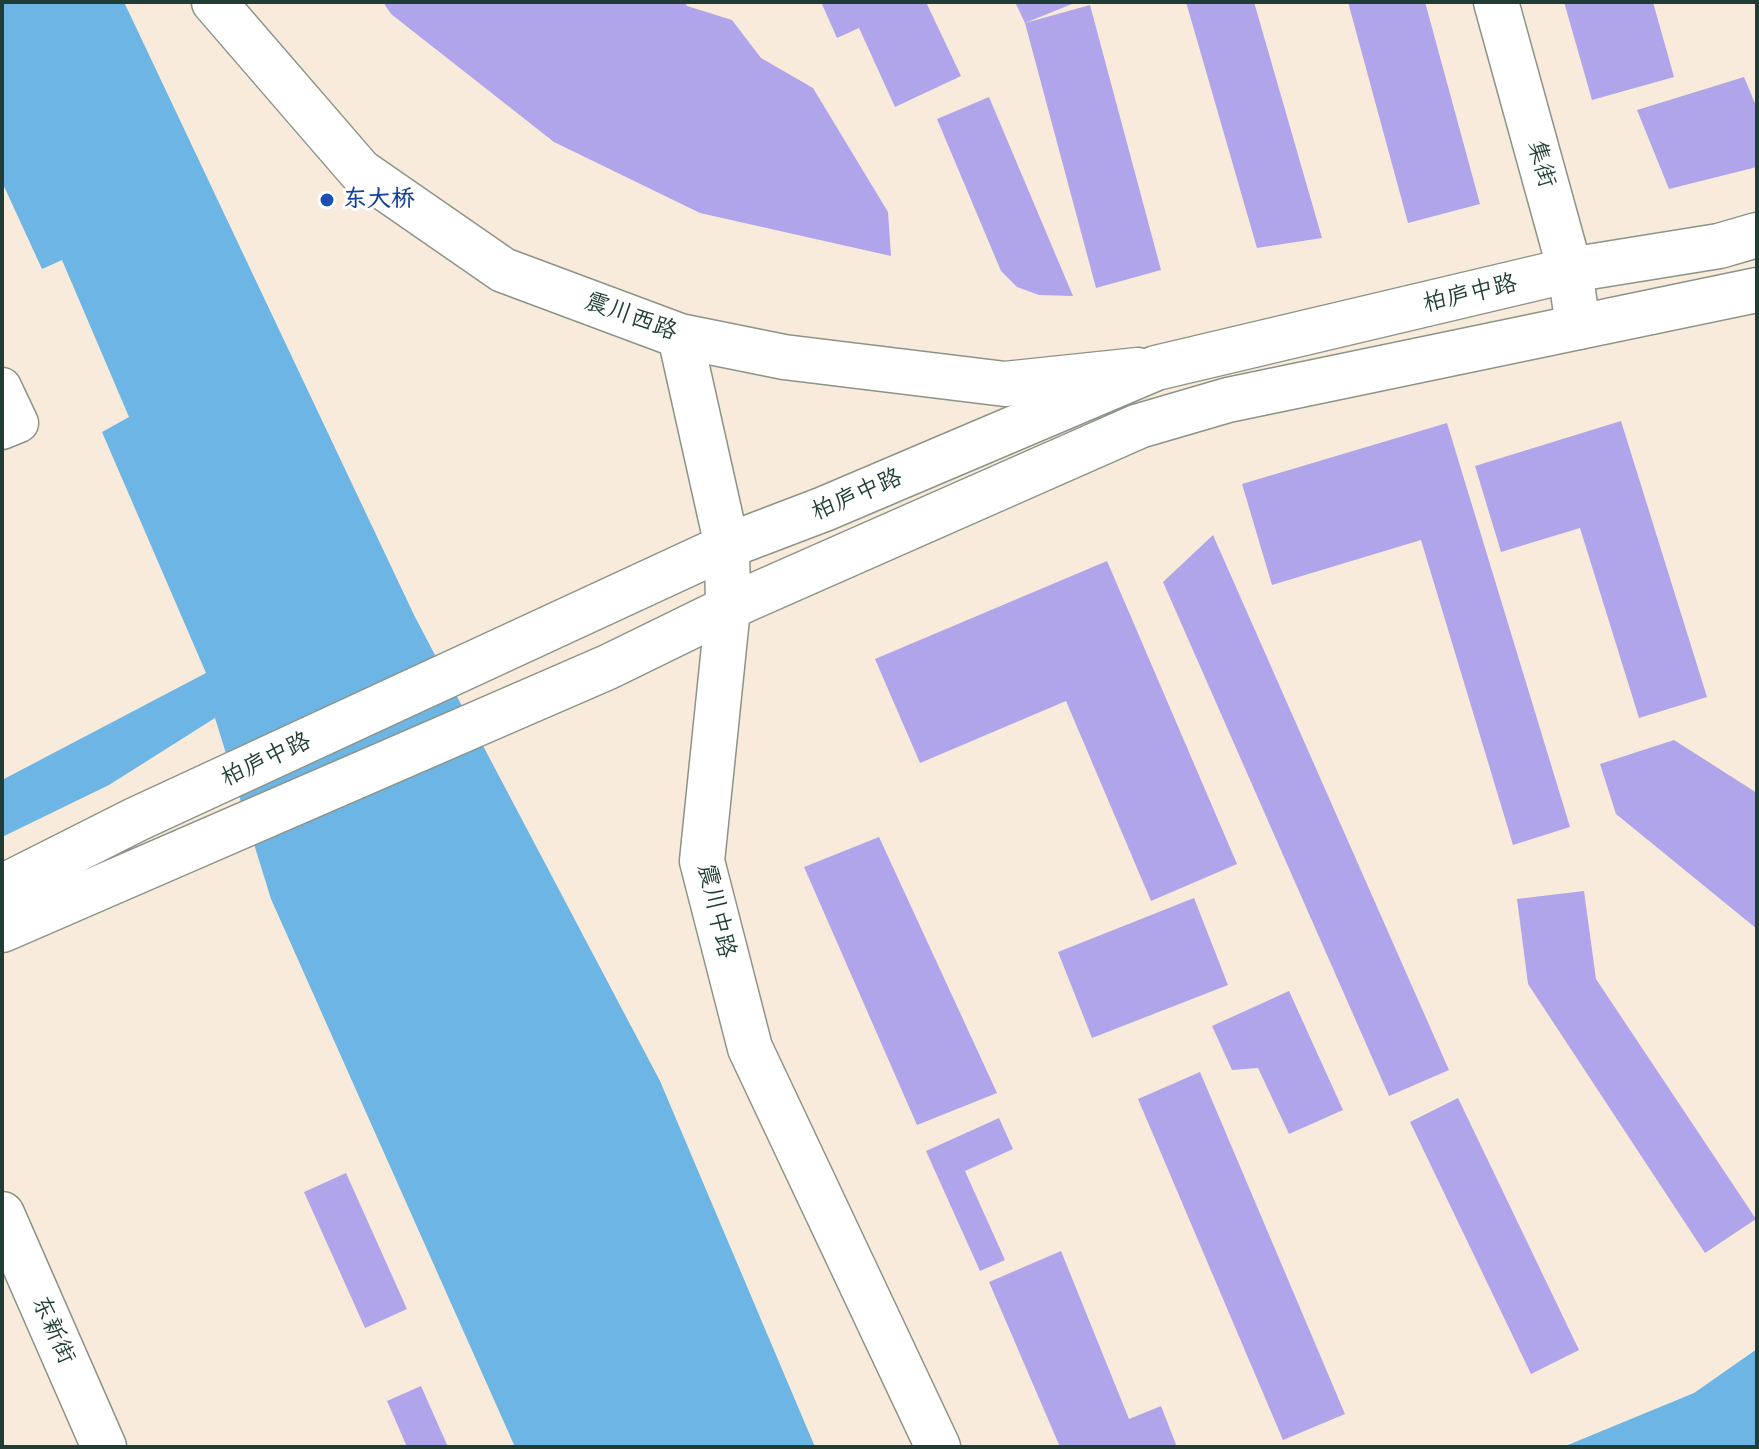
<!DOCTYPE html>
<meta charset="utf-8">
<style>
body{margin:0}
#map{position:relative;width:1759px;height:1449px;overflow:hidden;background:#f9ebdb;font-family:"Patrick Hand",sans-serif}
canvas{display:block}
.frame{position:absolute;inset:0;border:4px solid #1f3d34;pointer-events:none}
</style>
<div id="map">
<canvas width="1759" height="1449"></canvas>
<div class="frame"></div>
</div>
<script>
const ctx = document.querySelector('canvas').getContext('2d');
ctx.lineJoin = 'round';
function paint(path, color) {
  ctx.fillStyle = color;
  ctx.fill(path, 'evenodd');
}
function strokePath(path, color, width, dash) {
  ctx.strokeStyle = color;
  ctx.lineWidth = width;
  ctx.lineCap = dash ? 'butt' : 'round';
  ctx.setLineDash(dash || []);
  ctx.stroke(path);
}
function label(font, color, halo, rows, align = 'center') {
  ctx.font = font + ' "Patrick Hand","LXGW WenKai TC",sans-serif';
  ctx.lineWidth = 6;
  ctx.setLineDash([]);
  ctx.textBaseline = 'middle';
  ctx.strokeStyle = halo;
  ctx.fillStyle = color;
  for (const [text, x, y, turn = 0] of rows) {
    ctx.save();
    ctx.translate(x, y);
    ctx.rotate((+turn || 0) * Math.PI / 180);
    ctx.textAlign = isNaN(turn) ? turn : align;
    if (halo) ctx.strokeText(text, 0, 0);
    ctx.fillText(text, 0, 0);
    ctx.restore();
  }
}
paint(new Path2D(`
 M 2,2 L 124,2 L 415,617 L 660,1081 L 815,1447 L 515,1447 L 271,899 L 215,718 L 109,785 L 2,837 L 2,780 L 206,673 L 102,432 L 129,417 L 62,260 L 42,269 L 2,182 Z
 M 1757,1349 L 1757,1447 L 1563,1447 L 1694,1393 Z`), '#6db5e5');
paint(new Path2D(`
 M 383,2 L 685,2 L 687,6 L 732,20 L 761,58 L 813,88 L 888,212 L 891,256 L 700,213 L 554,142 L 391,14 Z
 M 821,2 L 926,2 L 961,76 L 895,107 L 859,28 L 837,38 Z
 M 1015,2 L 1077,2 L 1025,23 Z
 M 1186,2 L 1254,2 L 1322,238 L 1257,248 Z
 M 1348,2 L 1425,2 L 1480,204 L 1408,223 Z
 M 1564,2 L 1653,2 L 1674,77 L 1592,100 Z
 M 1090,5 L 1161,270 L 1096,288 L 1025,23 Z
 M 1744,77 L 1757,108 L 1757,167 L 1669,189 L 1637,110 Z
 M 989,97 L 1073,296 L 1039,295 L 1017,287 L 1001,271 L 937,119 Z
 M 1621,421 L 1707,697 L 1639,718 L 1580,528 L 1501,552 L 1475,466 Z
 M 1447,423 L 1570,827 L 1513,845 L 1421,540 L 1272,585 L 1242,484 Z
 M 1213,535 L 1449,1070 L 1389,1096 L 1163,582 Z
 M 1107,561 L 1237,864 L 1151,901 L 1066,701 L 920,763 L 875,659 Z
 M 1674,740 L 1757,793 L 1757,929 L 1616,814 L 1600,764 Z
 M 879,837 L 997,1093 L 917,1125 L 804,867 Z
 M 1584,891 L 1596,979 L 1756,1219 L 1705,1253 L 1528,984 L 1517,899 Z
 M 1194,898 L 1228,985 L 1092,1038 L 1058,952 Z
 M 1289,991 L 1343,1110 L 1289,1134 L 1258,1068 L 1232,1070 L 1212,1026 Z
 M 1200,1072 L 1345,1414 L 1283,1440 L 1138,1099 Z
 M 1458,1098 L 1579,1350 L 1531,1374 L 1410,1122 Z
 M 999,1118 L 1013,1149 L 965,1171 L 1005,1260 L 980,1271 L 926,1151 Z
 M 346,1173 L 407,1309 L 365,1328 L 304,1192 Z
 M 1061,1251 L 1129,1419 L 1161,1406 L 1177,1447 L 1060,1447 L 989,1282 Z
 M 421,1386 L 448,1447 L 407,1447 L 387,1401 Z`), '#b0a5ea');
const minor = new Path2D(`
 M 2,387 L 19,423 L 2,430`);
const tertiary = new Path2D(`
 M 214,2 L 360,171 L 503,270 L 680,336 L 784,357 L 1005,384 L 1138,370
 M 1496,2 L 1570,270 L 1578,327
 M 680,336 L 727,546 L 728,608 L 702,861 L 750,1048 L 938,1447
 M 2,1214 L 104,1447`);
const primary = new Path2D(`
 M 2,887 L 137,819 L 727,546 L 824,509 L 1156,368 L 1570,270 L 1719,246 L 1757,235
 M 2,930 L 608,667 L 747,599 L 1139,426 L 1228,400 L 1757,290`);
strokePath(minor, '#8c9488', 41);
strokePath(tertiary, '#8c9488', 47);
strokePath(primary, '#8c9488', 47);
strokePath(minor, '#fff', 38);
strokePath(tertiary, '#fff', 44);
strokePath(primary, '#fff', 44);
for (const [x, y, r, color] of [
 [327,200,8,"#1a4fb4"]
]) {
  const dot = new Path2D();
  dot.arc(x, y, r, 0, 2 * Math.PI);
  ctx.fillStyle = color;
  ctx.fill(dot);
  strokePath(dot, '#fff', 3);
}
label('24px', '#1f3d34', '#fff', [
 ["集街",1541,164,74],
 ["柏庐中路",1470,294,-13],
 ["震川西路",631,317,20],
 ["柏庐中路",857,495,-23],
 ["柏庐中路",266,760,-25],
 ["震川中路",716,911,77],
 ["东新街",53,1330,66]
]);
label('bold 24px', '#164399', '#fff', [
 ["东大桥",343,200]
], 'left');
</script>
